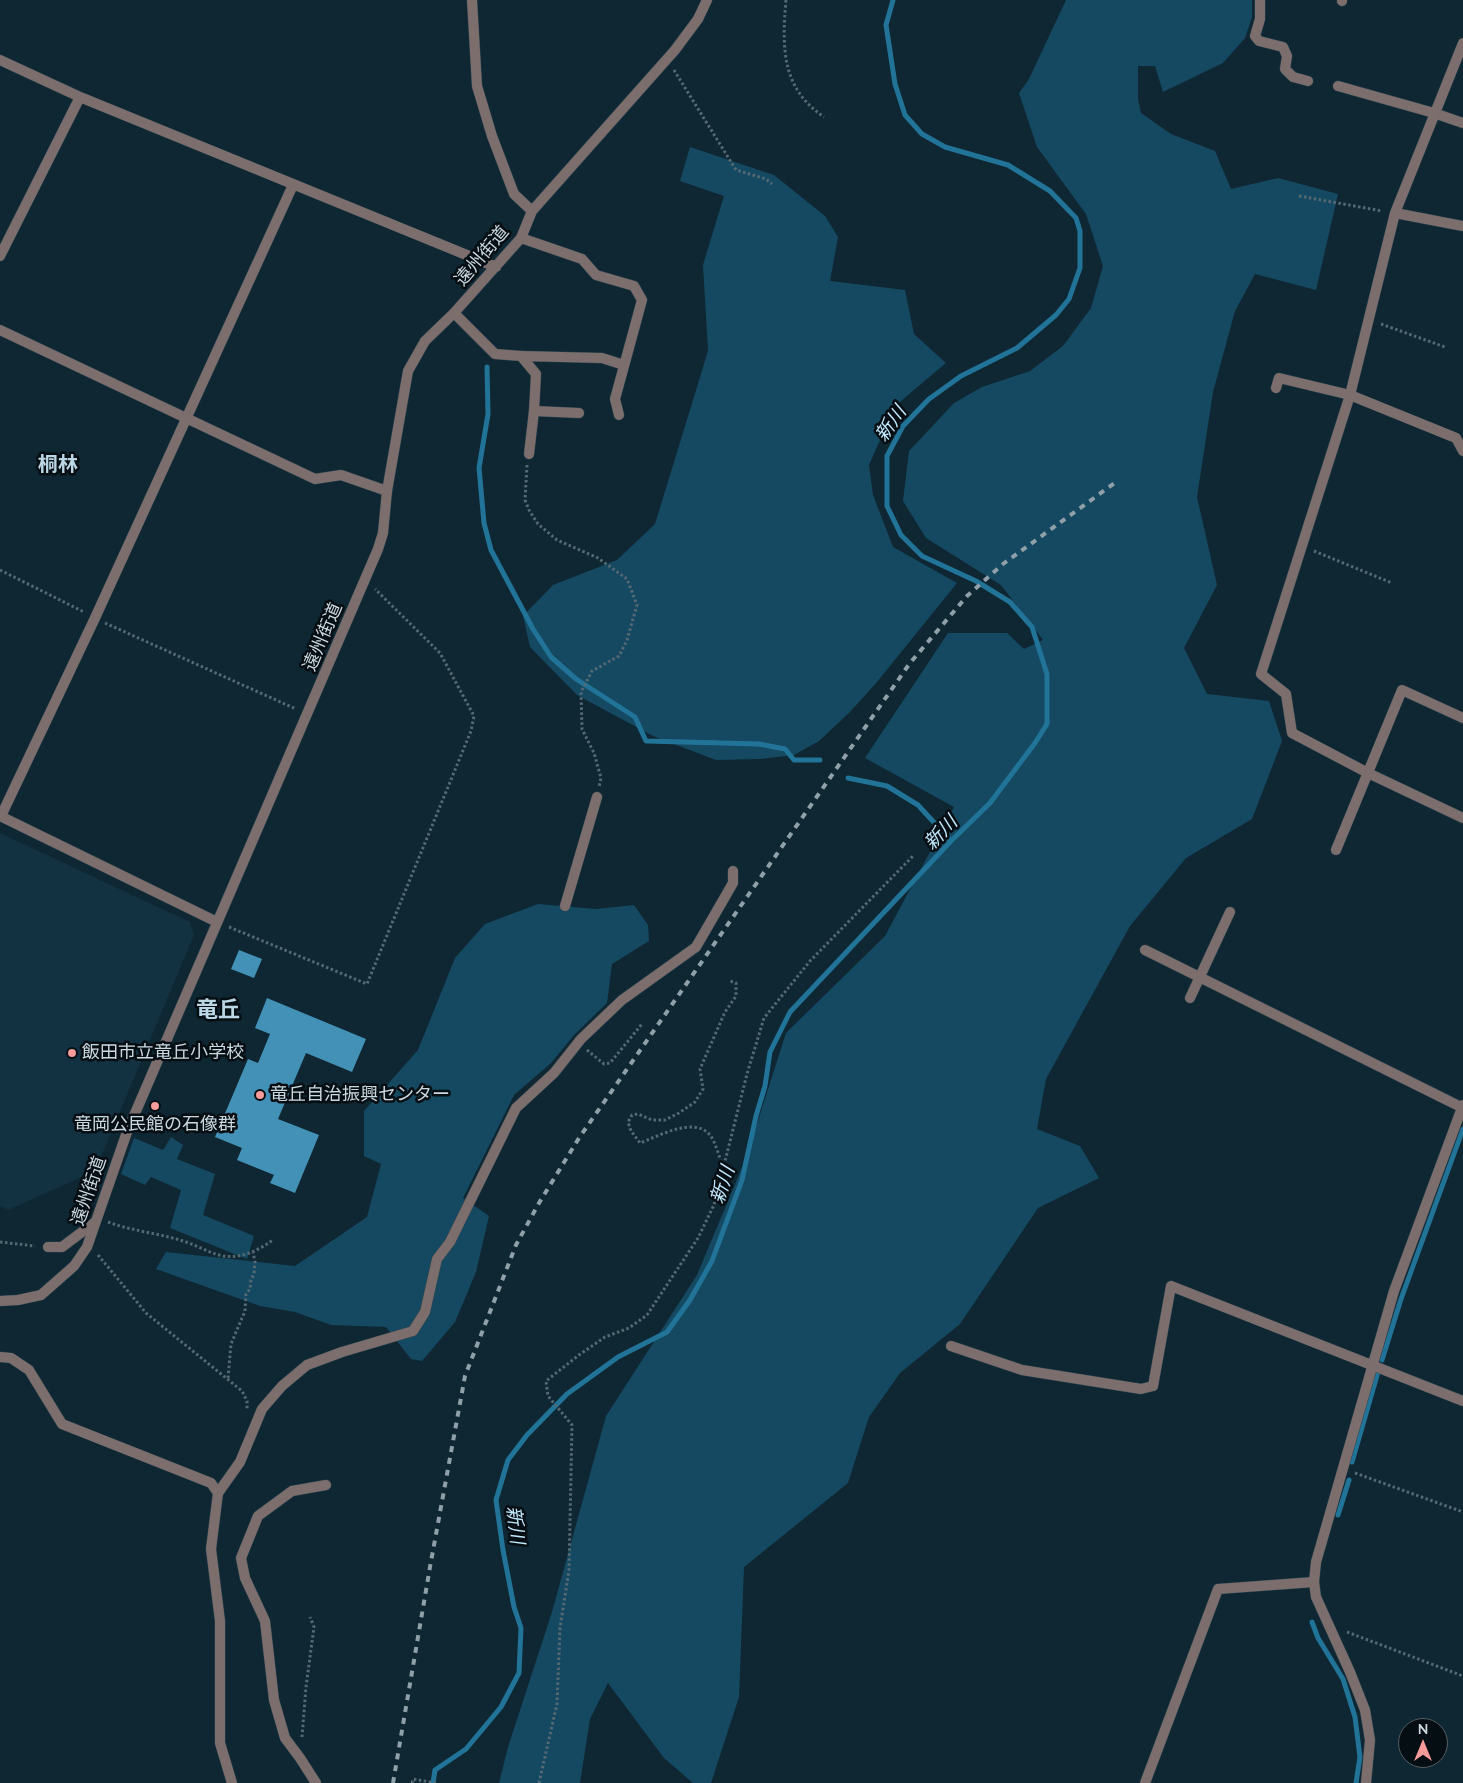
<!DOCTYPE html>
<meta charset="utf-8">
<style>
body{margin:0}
#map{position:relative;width:1463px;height:1783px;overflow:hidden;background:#0f2732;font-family:Mulish,sans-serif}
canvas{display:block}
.north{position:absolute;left:1398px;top:1718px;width:50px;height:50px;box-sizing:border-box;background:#050e13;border:1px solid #545f65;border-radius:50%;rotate:0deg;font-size:14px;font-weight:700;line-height:20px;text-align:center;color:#cbd8e0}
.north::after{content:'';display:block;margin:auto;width:18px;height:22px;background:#f59b9a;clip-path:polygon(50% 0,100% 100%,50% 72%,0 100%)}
</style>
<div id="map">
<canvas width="1463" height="1783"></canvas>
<div class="north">N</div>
</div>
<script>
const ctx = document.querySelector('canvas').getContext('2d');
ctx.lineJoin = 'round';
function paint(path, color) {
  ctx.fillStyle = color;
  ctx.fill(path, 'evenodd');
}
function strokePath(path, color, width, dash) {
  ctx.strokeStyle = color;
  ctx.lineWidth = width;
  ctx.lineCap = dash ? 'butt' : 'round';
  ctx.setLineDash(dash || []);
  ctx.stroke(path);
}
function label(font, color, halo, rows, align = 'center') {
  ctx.font = font + ' Mulish,"Noto Sans JP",sans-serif';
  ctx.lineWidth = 5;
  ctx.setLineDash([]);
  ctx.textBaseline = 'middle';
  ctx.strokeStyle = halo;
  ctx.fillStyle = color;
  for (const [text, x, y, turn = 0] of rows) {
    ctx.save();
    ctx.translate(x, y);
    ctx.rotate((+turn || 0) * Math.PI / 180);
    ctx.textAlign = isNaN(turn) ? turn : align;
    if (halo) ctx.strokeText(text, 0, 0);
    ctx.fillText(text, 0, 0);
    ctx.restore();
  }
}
paint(new Path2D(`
 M 0,833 L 190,922 L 194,935 L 95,1171 L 8,1210 L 0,1206 Z`), '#123141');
paint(new Path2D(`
 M 1066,0 L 1252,0 L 1252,17 L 1245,38 L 1223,63 L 1163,92 L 1155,66 L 1138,66 L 1138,99 L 1141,113 L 1171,134 L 1215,151 L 1231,189 L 1278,178 L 1338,194 L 1316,290 L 1255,274 L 1235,311 L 1213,392 L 1197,497 L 1217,585 L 1184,648 L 1207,694 L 1269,701 L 1282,741 L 1252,819 L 1186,858 L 1130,926 L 1046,1079 L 1037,1129 L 1080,1146 L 1099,1178 L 1038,1208 L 960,1324 L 900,1373 L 869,1417 L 848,1483 L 744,1567 L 739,1697 L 711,1783 L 693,1783 L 664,1758 L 608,1683 L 590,1719 L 580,1783 L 499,1783 L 508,1747 L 552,1612 L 606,1416 L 697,1275 L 746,1158 L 786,1033 L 885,936 L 954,807 L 865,758 L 948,633 L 1007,633 L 1024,649 L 1043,640 L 1001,585 L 926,538 L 903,501 L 909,451 L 954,403 L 982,387 L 1030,371 L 1063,346 L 1091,308 L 1103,266 L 1086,214 L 1037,147 L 1019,93 L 1029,79 Z
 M 690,147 L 774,175 L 825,216 L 838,237 L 830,281 L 905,290 L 914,334 L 946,363 L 895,406 L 869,465 L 873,495 L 893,547 L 957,583 L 877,682 L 849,713 L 819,741 L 794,755 L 760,759 L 716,760 L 653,736 L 577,695 L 530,647 L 523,616 L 553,585 L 617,560 L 655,524 L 708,351 L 703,265 L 724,196 L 680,181 Z
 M 538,904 L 596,909 L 634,905 L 648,925 L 649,941 L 612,964 L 607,1003 L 575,1034 L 551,1063 L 514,1095 L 463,1198 L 489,1216 L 476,1272 L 455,1322 L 422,1361 L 411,1359 L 386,1327 L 331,1325 L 295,1312 L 260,1306 L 156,1269 L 166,1252 L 295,1266 L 367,1217 L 381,1164 L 364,1156 L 364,1111 L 418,1050 L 455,958 L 485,924 Z
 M 171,1137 L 183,1145 L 177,1159 L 215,1174 L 203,1215 L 254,1236 L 247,1259 L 170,1228 L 181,1190 L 151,1177 L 145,1185 L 121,1174 L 134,1138 L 163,1150 Z`), '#154962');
strokePath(new Path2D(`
 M 487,367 L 488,414 L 479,468 L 484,523 L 491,550 L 533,629 L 551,657 L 576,679 L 635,717 L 646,741 L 759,744 L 785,749 L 794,760 L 820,760
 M 848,778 L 887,786 L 918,805 L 951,841
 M 1382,1360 L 1401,1299 L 1463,1129
 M 1352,1462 L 1378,1372
 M 1338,1515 L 1349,1480
 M 1312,1622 L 1318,1638 L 1343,1679 L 1355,1717 L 1360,1757 L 1356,1783
 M 433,1783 L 435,1770 L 466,1749 L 501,1707 L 519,1673 L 521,1628 L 514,1607 L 503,1550 L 496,1500 L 508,1460 L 527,1435 L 567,1394 L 618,1357 L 667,1332 L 690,1300 L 712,1261 L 742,1180 L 756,1116 L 765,1086 L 770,1052 L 790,1012 L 951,841 L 990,803 L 1035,743 L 1047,724 L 1047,674 L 1032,627 L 1010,602 L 976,581 L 922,556 L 901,535 L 887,506 L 887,456 L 903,426 L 929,399 L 961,376 L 1017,348 L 1056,315 L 1069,299 L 1080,268 L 1080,231 L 1076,218 L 1050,191 L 1008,165 L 945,147 L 922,134 L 905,115 L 895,84 L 886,25 L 893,0`), '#227398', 5);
paint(new Path2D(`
 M 239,950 L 262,959 L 254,978 L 231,969 Z
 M 267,998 L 366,1039 L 352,1072 L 306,1053 L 278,1119 L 319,1135 L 295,1193 L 270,1183 L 274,1175 L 237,1160 L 242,1148 L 215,1137 L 248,1059 L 258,1063 L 270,1034 L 255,1028 Z`), '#4491b7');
const service = new Path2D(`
 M 1260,0 L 1260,19 L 1255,36 L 1259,41 L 1283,47 L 1287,56 L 1285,69 L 1293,77 L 1308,81
 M 1342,1 L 1342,0
 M 1338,86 L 1434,113 L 1463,123
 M 521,238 L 582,259 L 596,275 L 634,286 L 642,300 L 615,399 L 619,415
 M 0,330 L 315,479 L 341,475 L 387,491
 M 521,356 L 602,358 L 624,365
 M 1276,388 L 1279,378 L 1350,395 L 1456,438 L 1463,451
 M 534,411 L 579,413
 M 1336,850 L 1402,690 L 1463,718
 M 565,906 L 597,797
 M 1190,998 L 1230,912
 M 48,1247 L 62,1247 L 94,1223
 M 218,1493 L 240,1462 L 262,1409 L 282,1386 L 307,1365 L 342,1352 L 413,1331 L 425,1312 L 437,1259 L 450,1242 L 516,1108 L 554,1073 L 581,1039 L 622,1000 L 696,947 L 733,883 L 733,871
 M 316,1783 L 300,1758 L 285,1738 L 274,1700 L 265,1621 L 245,1578 L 241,1558 L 258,1516 L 292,1491 L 326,1485
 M 1145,1783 L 1218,1589 L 1314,1582`);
const minor = new Path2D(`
 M 472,0 L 477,86 L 492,136 L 514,194 L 532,211
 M 1463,43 L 1395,213 L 1350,395 L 1261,674 L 1286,694 L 1292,733 L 1368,773 L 1463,818
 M 0,60 L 80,97 L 496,267
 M 1395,213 L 1463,226
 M 0,256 L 80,97
 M 454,313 L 495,354 L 521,356 L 536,374 L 534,411 L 529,454
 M 0,816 L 217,922
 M 1,816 L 95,618 L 293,185
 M 1145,950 L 1463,1108
 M 0,1301 L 18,1300 L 41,1295 L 74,1266 L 87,1247 L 127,1132 L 378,549 L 383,533 L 387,491 L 408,371 L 425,341 L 454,313 L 521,238 L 532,211 L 675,50 L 698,19 L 707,0
 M 951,1346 L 1022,1370 L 1141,1389 L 1153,1386 L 1171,1286 L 1463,1401
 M 0,1357 L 11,1358 L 29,1370 L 62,1424 L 211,1483 L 218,1493 L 211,1549 L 220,1621 L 220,1743 L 232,1783
 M 1366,1783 L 1370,1740 L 1365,1710 L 1350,1672 L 1316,1597 L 1314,1582 L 1316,1562 L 1394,1291 L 1463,1105`);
strokePath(service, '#2d434e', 11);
strokePath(minor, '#2d434e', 11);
strokePath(new Path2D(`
 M 786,0 C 782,47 781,88 824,117
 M 674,70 L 736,170 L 766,179 L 772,184
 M 1299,196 L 1382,211
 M 1381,324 L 1445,347
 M 527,465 L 525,500 L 529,510 L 538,524 L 557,540 L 598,558 L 627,579 L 637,605 L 627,640 L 619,656 L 592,671 L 581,692 L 582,729 L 594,753 L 601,778 L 599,787
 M 1314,551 L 1392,583
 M 0,570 L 84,612
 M 105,623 L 296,709
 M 229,927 L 367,984 L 471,731 L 474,716 L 440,653 L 375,589
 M 587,1050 L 604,1064 L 610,1063 L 642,1024
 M 723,1167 C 719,1157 716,1143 710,1135 C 694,1116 659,1136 640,1143 L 631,1131 L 628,1122 L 632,1115 L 638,1114 L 652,1120 L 665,1120 L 679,1113 L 695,1102 L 703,1089 L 700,1069 L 725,1012 L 736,996 L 736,983 L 730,981
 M 108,1222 C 132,1231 158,1233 183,1241 C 196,1245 209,1253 223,1256 C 241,1259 259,1250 273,1240
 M 0,1242 L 35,1246
 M 98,1255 L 146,1313 L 242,1391 L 247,1401 L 247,1409
 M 228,1378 L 231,1344 L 245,1311 L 246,1294 L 250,1289 L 251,1280 L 254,1274 L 255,1262 L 253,1252
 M 1355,1473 L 1463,1512
 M 1347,1632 L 1463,1676
 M 302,1737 L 306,1687 L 314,1627 L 310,1617
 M 412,1783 L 413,1779 L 436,1783
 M 539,1783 L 557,1704 L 560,1628 L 569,1570 L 572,1425 L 548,1396 L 546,1381 L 579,1355 L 605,1337 L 629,1328 L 647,1315 L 698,1238 L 714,1205 L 747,1074 L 764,1018 L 810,961 L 913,856`), '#556973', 3, [2.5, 2.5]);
strokePath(service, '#7b6e6d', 10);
strokePath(minor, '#7b6e6d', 10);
strokePath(new Path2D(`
 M 393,1783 L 430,1567 L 465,1376 L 516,1245 L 539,1203 L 579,1138 L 910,663 L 967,596 L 1003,564 L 1116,482`), '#8fa0a9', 4, [6, 6]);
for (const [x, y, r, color] of [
 [72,1053,5,"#f59b9a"],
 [260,1095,5,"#f59b9a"],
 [155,1106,5,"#f59b9a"]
]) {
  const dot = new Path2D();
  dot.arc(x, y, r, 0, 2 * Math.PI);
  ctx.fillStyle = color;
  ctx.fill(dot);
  strokePath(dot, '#050e13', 2);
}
label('18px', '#cbd8e0', '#050e13', [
 ["遠州街道",482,256,-50],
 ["遠州街道",323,637,-67],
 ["遠州街道",89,1191,-71]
]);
label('18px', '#cbd8e0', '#050e13', [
 ["飯田市立竜丘小学校",82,1053],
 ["竜丘自治振興センター",270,1095],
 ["竜岡公民館の石像群",155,1125,"center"]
], 'left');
label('italic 19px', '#c2e9fe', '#050e13', [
 ["新川",891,424,-55],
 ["新川",941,833,-46],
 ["新川",723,1185,-72],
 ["新川",515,1525,83]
]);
label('bold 20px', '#bbd7e6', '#050e13', [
 ["桐林",58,465]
]);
label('bold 22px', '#bbd7e6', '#050e13', [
 ["竜丘",218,1010]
]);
</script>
